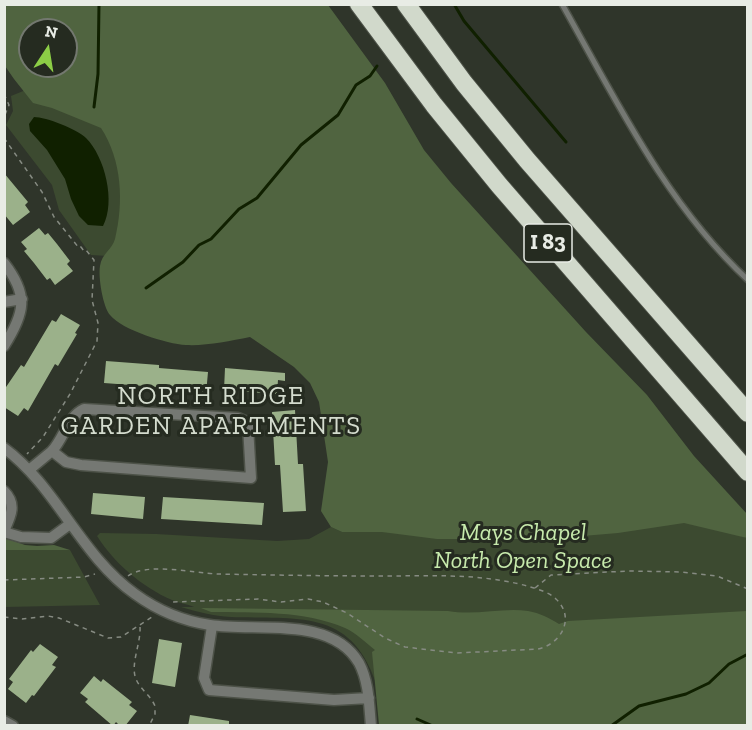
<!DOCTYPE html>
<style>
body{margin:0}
#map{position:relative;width:752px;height:730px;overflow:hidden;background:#2f352a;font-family:"Zilla Slab",serif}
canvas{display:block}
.frame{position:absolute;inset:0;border:6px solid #e8ece5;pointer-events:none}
.north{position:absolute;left:18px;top:18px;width:60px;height:60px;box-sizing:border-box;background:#252b20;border:2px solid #73786f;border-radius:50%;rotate:12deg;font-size:16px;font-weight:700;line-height:24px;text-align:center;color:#e8ece5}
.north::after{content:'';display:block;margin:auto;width:21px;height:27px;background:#8cce46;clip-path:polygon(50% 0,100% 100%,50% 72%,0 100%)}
</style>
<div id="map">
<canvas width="752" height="730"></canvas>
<div class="frame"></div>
<div class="north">N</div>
</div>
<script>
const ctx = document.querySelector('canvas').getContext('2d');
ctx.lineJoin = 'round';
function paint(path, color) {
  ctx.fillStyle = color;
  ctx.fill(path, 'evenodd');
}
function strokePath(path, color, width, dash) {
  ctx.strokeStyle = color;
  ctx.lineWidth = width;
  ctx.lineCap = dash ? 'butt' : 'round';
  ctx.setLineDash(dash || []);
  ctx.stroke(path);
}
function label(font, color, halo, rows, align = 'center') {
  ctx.font = font + ' "Zilla Slab",serif';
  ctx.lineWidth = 6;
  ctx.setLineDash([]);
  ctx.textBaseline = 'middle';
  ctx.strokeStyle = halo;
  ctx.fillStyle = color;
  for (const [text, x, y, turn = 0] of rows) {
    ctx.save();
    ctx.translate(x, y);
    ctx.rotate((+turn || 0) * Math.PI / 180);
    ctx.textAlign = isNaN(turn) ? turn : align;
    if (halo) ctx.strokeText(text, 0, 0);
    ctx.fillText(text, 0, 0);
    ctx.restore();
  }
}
paint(new Path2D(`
 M 305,4 L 338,166 L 735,534 L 747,538 L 747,725 L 376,683 C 350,607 296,620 231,617 C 214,616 197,612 181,607 L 194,607 C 187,604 179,603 172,600 C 142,587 114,563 97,536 L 100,533 L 156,534 L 277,541 L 309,539 L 331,527 L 342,532 L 338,283 L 125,257 L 91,255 L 59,210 L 52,185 L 6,125 L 13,111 L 11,96 L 33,87 L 5,5 ZM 30,30 L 66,30 L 66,66 L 30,66 Z
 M 4,550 L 70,550 L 100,605 L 5,607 Z`), '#3c4a30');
paint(new Path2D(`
 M 5,5 L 328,5 L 385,83 L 424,150 L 451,183 L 586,332 L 647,395 L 694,456 L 747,514 L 747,538 L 684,523 L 618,533 L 547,539 L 437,539 L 382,532 L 342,532 L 331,527 L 321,511 L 328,462 L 319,402 L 310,383 L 294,367 L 250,337 C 229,341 207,346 186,345 C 167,344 122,330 110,315 C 103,307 98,277 100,266 C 102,253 112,250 115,239 C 124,202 122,160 101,128 L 52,108 L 33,103 L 14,79 L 5,66 ZM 30,30 L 66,30 L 66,66 L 30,66 Z
 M 5,538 L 25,545 L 37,546 L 54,545 L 70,550 L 5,550 Z
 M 201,608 L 448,611 C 476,616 503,607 528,611 C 540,613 549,618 559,624 L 568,621 L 747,611 L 747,725 L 379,725 L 372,652 L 375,650 C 366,643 356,633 345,628 C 303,610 256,613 211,612 Z`), '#506440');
paint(new Path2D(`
 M 34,117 C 46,117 77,129 86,138 C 105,157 116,202 103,226 L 88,225 L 79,216 L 71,199 L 65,179 L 47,150 L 30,131 L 29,124 Z`), '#102000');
strokePath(new Path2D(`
 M 454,4 L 464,21 L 566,142
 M 94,107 L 98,74 L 99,4
 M 146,288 L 183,262 L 199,245 L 211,239 L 239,209 L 257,198 L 301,145 L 338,115 L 356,85 L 370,76 L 377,66
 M 417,719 L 433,726
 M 611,726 L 639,706 L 686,694 L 709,683 L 729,664 L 748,654`), '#102000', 3);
paint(new Path2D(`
 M 4,173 L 28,202 L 25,205 L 30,212 L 13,225 L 4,214 Z
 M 39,228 L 45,235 L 48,233 L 57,244 L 70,261 L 67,264 L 73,271 L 55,285 L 50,278 L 47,280 L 34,263 L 24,251 L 27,249 L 21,242 Z
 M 61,314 L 80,325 L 75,333 L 77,334 L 58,366 L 55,364 L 28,411 L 24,408 L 18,416 L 4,407 L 4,390 L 21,365 L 24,367 L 52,320 L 56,322 Z
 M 106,361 L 159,365 L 159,368 L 208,372 L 206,394 L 157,390 L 157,387 L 104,383 Z
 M 225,368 L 285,373 L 285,381 L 278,380 L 277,394 L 224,390 Z
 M 295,410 L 298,464 L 303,464 L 306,511 L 283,512 L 280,465 L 275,465 L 272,412 Z
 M 93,493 L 145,497 L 143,519 L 91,514 Z
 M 163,497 L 264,503 L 262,525 L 161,519 Z
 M 159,639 L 182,643 L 175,687 L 152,683 Z
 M 40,644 L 58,657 L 52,665 L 56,667 L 34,696 L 32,695 L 26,703 L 8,689 L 13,682 L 9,679 L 31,650 L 33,652 Z
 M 94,676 L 101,682 L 103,679 L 132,702 L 129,705 L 137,711 L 125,726 L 120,726 L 116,722 L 113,726 L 85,702 L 88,699 L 80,693 Z
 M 190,715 L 229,721 L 229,726 L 188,726 Z`), '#9bb18a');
const lane = new Path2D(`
 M 562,4 C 616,100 666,204 748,280`);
const street = new Path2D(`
 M 4,263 C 29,295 25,313 4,346
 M 4,302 L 22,299
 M 4,448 C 57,487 80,555 135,594 C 157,610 183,621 210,625 C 256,632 331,615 359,663 C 369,682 369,705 371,726
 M 29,470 L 52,451 L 66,462 L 81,465 L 251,478 L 248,426 L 247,422 L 238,418 L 84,409 C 68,416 64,438 52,451
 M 4,491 C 17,504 11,516 4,531
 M 4,532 L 21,537 L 51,538 L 70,524
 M 212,626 L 204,678 L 209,690 L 334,700 L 369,698
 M 4,721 L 13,726`);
const highway = new Path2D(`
 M 359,4 L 434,105 L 499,185 L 748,472
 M 406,4 L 464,83 L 527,160 L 748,413`);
strokePath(lane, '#4d5248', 8);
strokePath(street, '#4d5248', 13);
strokePath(highway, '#4d5248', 20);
strokePath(new Path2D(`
 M 4,94 L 9,105 L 4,117
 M 4,138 L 42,192 L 54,217 L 79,248 L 81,247 L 84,251 L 86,250 L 94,260 L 92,300 L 98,323 L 97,341 L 70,394 L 43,437 L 27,454
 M 128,576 C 147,562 194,573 218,574 C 272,575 327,576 382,576 C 430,576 480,573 527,586 C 537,589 549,592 556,599 C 576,618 561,644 538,649 L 457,653 L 405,647 L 385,638 L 347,613 L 323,602 L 308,599 L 281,602 L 258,599 L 173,602
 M 4,580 L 84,577 L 95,574
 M 535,588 L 551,575 L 628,571 L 682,572 L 717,576 L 748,589
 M 4,617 L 22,619 L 48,616 L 59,618 L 108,638 L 121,637 L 152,617
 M 140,627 C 141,643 130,665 136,679 C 140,689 151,696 155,706 L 155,714 L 149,726`), '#868b82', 1.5, [4.5, 4.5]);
strokePath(lane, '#757873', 5);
strokePath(street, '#757873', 10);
strokePath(highway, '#d1d9cb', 18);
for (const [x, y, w] of [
 [548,243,48]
]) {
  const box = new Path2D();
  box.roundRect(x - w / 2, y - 19, w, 38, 4.5);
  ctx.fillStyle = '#252b20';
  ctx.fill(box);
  strokePath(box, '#e8ece5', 1.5);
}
label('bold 22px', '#e8ece5', null, [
 ["I 83",548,243]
]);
label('italic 24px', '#c7eaac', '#252b20', [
 ["Mays Chapel",523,533],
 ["North Open Space",523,561]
]);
ctx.letterSpacing = '1.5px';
label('26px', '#d4dcce', '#252b20', [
 ["NORTH RIDGE",211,397],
 ["GARDEN APARTMENTS",211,427]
]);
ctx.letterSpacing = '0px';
</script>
